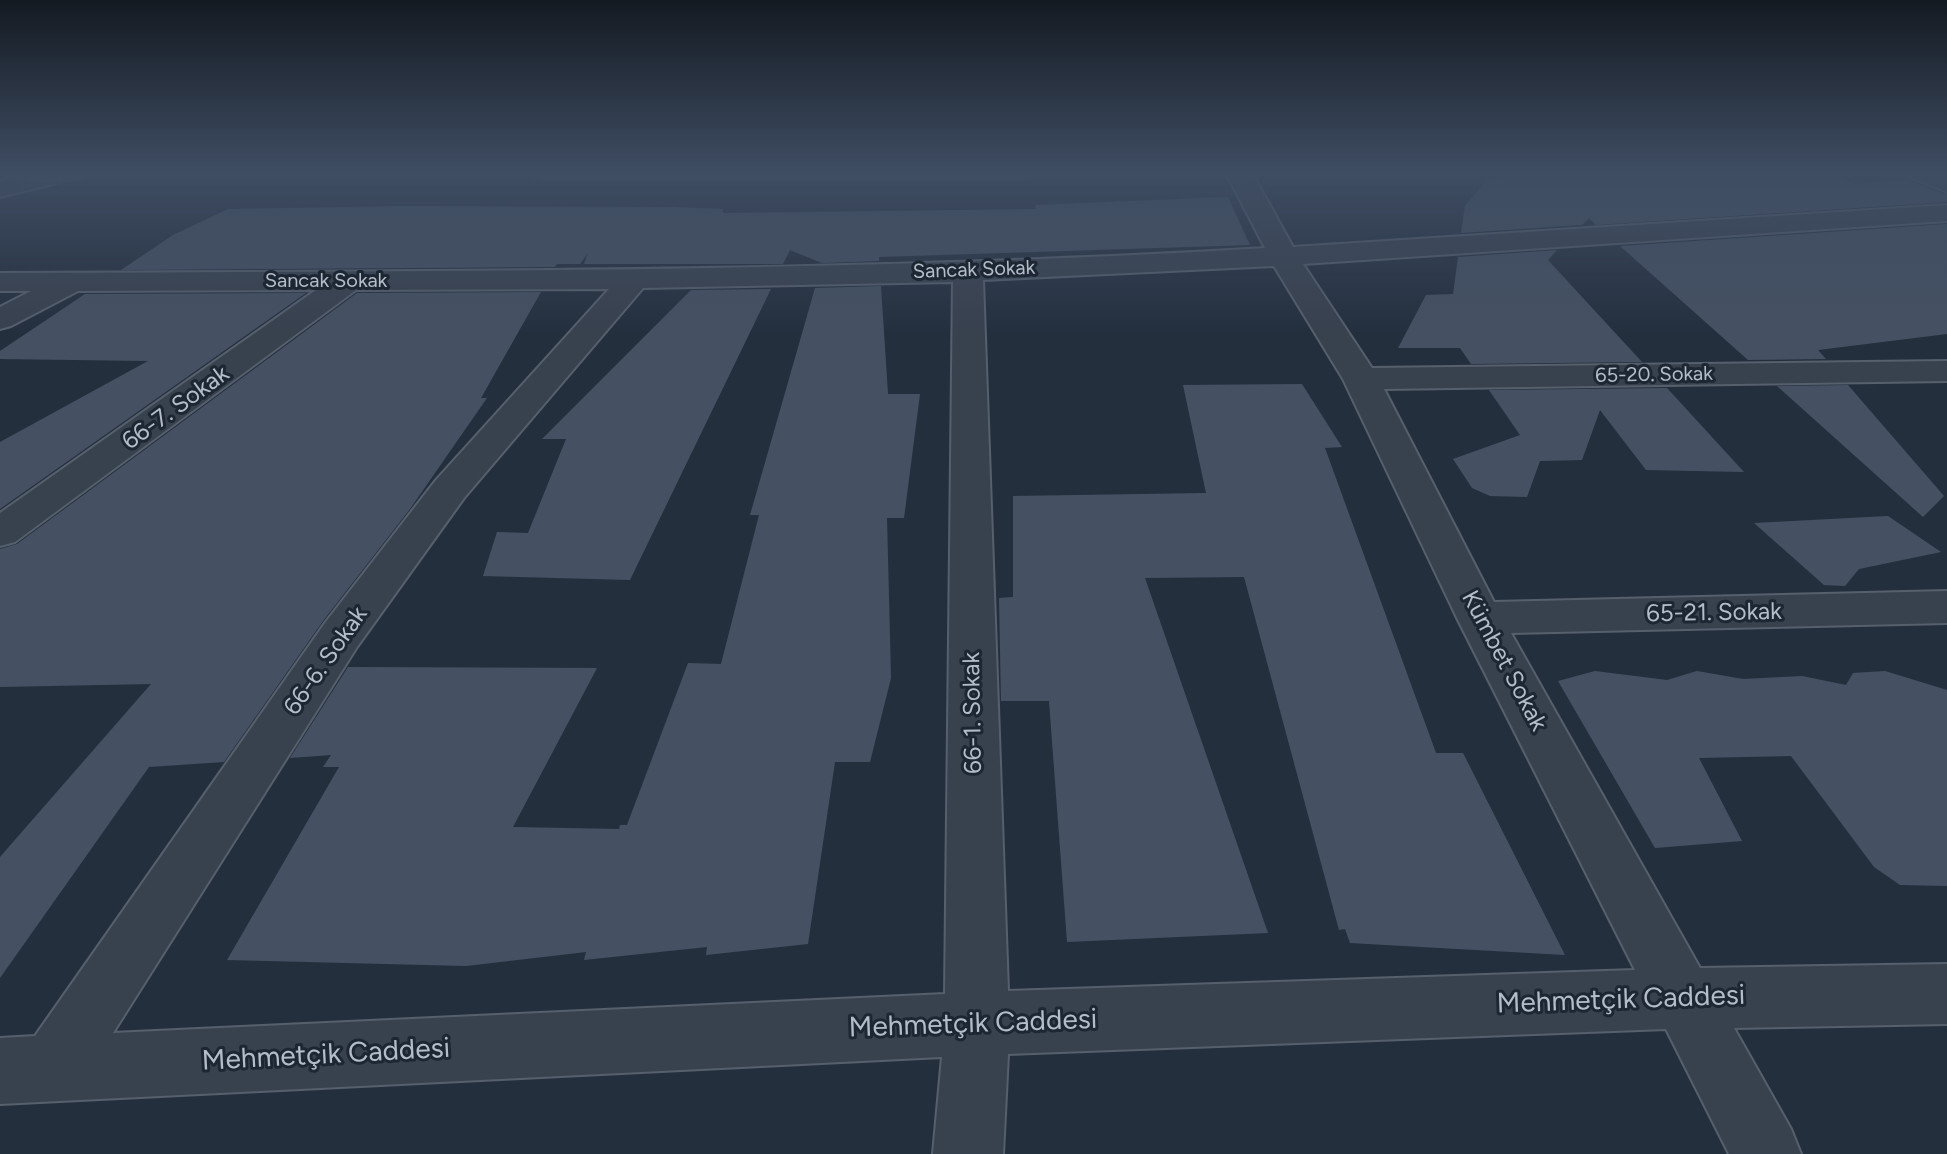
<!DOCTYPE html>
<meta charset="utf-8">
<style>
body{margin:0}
canvas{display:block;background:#242f3e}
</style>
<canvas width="1947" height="1154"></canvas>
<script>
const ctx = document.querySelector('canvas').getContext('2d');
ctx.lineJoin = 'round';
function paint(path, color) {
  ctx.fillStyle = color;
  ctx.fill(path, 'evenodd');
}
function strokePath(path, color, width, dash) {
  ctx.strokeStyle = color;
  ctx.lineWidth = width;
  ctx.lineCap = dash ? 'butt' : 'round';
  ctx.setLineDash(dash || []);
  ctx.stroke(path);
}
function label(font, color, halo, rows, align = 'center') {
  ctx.font = font + ' Figtree,sans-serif';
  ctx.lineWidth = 6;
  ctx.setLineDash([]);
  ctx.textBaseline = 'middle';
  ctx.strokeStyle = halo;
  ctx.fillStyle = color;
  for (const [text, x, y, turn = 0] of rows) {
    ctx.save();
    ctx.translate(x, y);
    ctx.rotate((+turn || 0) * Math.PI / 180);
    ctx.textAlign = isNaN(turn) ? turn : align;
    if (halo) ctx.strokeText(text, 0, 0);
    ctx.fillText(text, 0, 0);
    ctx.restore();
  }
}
paint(new Path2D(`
 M 1536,171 L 1829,171 L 1854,184 L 1908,180 L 1947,195 L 1947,202 L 1596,225 L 1589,218 L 1582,225 L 1461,233 L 1465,206 L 1487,180 L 1539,174 Z
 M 1228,197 L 1250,245 L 879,257 L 879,261 L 822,263 L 790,250 L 783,264 L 584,264 L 588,253 L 580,264 L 557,264 L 555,267 L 121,270 L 173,235 L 228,209 L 398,206 L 675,207 L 723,209 L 723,213 L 1036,209 L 1035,205 Z
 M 1947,224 L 1947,334 L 1818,350 L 1826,359 L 1748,360 L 1620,246 Z
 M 1557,250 L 1548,260 L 1642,362 L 1471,364 L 1460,348 L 1398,348 L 1426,295 L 1453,294 L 1458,257 Z
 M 881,286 L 888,394 L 920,394 L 904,518 L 887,518 L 891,678 L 870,762 L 835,762 L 808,944 L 706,955 L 707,947 L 584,960 L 586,952 L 466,966 L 227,960 L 339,767 L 323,767 L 331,755 L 290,758 L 348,667 L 597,668 L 513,827 L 619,829 L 620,825 L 627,825 L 688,663 L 721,664 L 759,515 L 750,515 L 815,288 Z
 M 771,289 L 630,580 L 483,576 L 497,532 L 528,533 L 566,439 L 542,439 L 691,290 Z
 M 541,292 L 481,398 L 487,398 L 410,509 L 323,621 L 224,762 L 149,767 L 0,978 L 0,857 L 151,684 L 0,687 L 0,549 L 17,544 L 357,293 Z
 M 306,293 L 0,509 L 0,442 L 148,361 L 0,359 L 0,351 L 85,294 Z
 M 1302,384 L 1342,447 L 1325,448 L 1436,753 L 1463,753 L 1565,955 L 1350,943 L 1345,929 L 1339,930 L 1244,577 L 1145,578 L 1268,933 L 1067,942 L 1049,701 L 1001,701 L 999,598 L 1013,597 L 1013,496 L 1206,493 L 1183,385 Z
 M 1848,385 L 1944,496 L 1923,517 L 1777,386 Z
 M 1667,388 L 1744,472 L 1646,470 L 1600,410 L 1582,460 L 1540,461 L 1527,497 L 1490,496 L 1472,488 L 1453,459 L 1520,435 L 1489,390 Z
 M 1888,516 L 1941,552 L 1859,569 L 1845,586 L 1824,585 L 1754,523 Z
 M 1595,671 L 1667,680 L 1697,671 L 1743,679 L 1802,676 L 1846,685 L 1853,673 L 1885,671 L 1947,690 L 1947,886 L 1900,885 L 1874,867 L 1791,756 L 1699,758 L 1742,841 L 1655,848 L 1558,681 Z`), '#455162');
const minor = new Path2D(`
 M 1225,171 L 1251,171 L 1293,247 L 1947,205 L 1947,221 L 1303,264 L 1372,368 L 1947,361 L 1947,381 L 1384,389 L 1494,602 L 1947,591 L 1947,623 L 1511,633 L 1700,968 L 1947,964 L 1947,1024 L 1734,1028 L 1791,1129 L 1801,1154 L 1729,1154 L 1666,1029 L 1008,1054 L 1003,1154 L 933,1154 L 942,1057 L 0,1104 L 0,1038 L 35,1036 L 325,623 L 436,480 L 609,289 L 356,290 L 15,542 L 0,546 L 0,513 L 316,290 L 78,291 L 11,326 L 0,329 L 0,307 L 31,291 L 0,291 L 0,273 C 422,271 843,273 1265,248 ZM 1274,266 L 1343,379 L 1457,618 L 1635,970 L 1008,991 L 983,280 ZM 953,282 L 945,994 L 113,1033 L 357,647 L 464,498 L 643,288 Z
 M 1903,171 L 1938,171 L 1947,175 L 1947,192 L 1907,176 Z`);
const tertiary = new Path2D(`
 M 42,171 L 61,171 L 65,176 L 61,182 L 0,197 L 0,181 Z`);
const primary = new Path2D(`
 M 2,171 L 95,171 L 91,176 C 62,184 35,184 6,176 Z
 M 530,171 L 1032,171 L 1028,176 L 1019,179 L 543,179 L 534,176 Z`);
strokePath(minor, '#565f6c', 4);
strokePath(tertiary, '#565f6c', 4);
strokePath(primary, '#414a57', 4);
paint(minor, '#38414e');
paint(tertiary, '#38414e');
paint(primary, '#56606e');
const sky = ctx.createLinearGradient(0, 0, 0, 332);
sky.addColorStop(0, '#141a22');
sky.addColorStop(0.52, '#3f4d63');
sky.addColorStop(1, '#3f4d6300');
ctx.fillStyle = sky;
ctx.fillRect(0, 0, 1947, 332);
label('20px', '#b4bcc9', '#1d2633', [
 ["Sancak Sokak",974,270,-2],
 ["Sancak Sokak",326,281],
 ["65-20. Sokak",1654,375,-1]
]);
label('24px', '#b4bcc9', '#1d2633', [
 ["66-7. Sokak",176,408,-36],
 ["65-21. Sokak",1714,613,-1],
 ["66-6. Sokak",326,661,-55],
 ["Kümbet Sokak",1504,661,62],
 ["66-1. Sokak",973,713,-91]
]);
label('28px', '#b4bcc9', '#1d2633', [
 ["Mehmetçik Caddesi",1621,1000,-2],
 ["Mehmetçik Caddesi",973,1024,-2],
 ["Mehmetçik Caddesi",326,1055,-3]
]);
</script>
